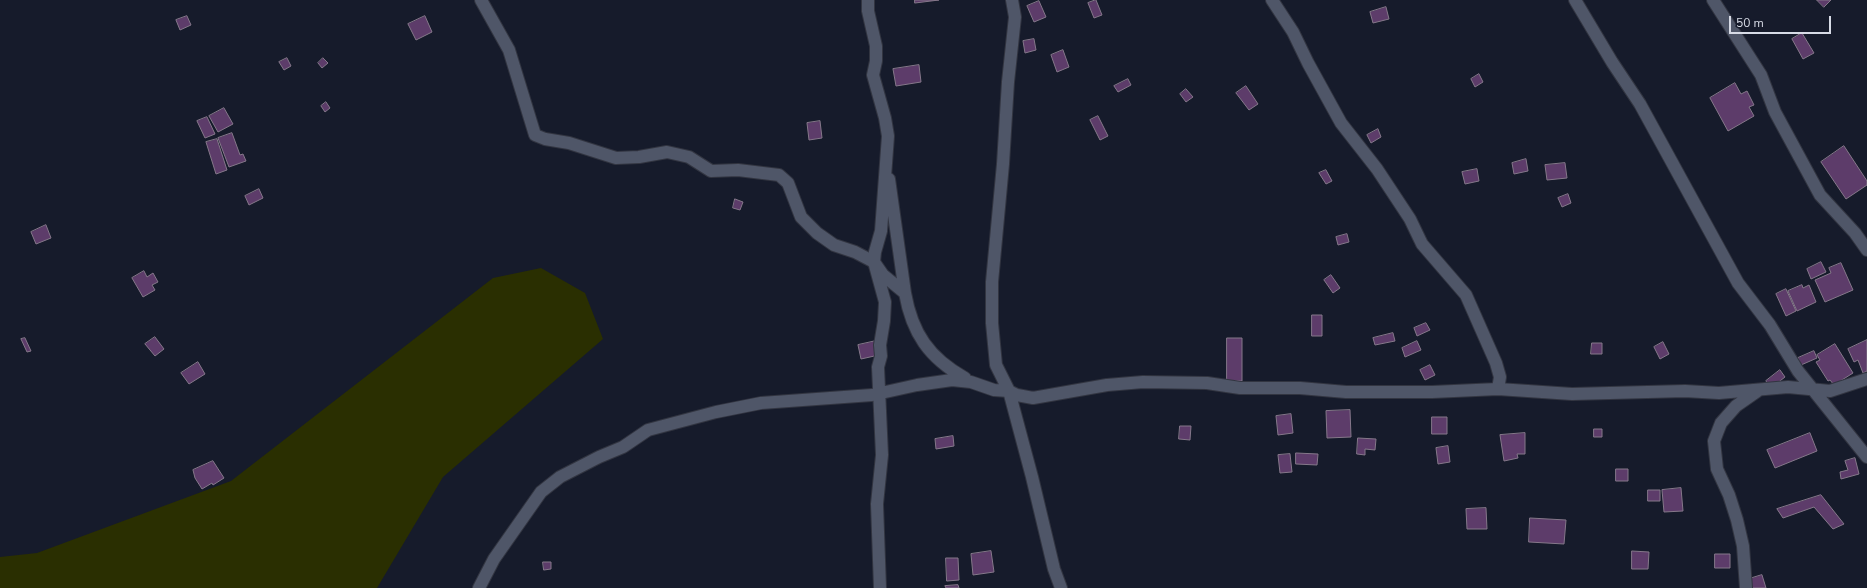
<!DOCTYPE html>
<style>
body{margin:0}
#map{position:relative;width:1867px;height:588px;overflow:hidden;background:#161b2b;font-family:"Nunito Sans",sans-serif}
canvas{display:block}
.scale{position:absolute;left:1729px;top:16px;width:102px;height:18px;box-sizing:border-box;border:2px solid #d7dbe6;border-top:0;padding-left:5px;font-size:12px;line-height:14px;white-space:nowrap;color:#d7dbe6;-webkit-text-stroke:3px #161b2b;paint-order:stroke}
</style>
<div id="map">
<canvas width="1867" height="588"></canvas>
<div class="scale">50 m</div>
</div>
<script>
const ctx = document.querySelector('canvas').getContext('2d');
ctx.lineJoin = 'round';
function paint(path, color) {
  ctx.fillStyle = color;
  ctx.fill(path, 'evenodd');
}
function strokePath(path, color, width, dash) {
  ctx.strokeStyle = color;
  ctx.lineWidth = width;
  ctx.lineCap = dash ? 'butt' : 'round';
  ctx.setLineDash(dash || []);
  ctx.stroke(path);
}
paint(new Path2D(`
 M 541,268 L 585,293 L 603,339 L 443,477 L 377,588 L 0,588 L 0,557 L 37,553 L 231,481 L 493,278 Z`), '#2a2f01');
const building = new Path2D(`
 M 915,0 L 939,0 L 915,3 Z
 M 1096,0 L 1102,15 L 1094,18 L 1088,3 Z
 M 1817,0 L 1831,0 L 1824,7 Z
 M 1039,1 L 1046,17 L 1034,22 L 1027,6 Z
 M 1386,7 L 1389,19 L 1373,23 L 1370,12 Z
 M 187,16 L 191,25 L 180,30 L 176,20 Z
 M 425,16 L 432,32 L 416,40 L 408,24 Z
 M 1802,33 L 1814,53 L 1803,59 L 1792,39 Z
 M 1034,39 L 1036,50 L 1025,53 L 1023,41 Z
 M 1063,50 L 1069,67 L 1057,72 L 1051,55 Z
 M 287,58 L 291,66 L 284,70 L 279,62 Z
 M 323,58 L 328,63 L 322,68 L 318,63 Z
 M 919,65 L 921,82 L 896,86 L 893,69 Z
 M 1479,74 L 1483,82 L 1475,87 L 1471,79 Z
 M 1128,79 L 1131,85 L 1118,92 L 1114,86 Z
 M 1735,83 L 1741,94 L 1747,91 L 1754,105 L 1749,107 L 1754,116 L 1728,131 L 1710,98 Z
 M 1246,86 L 1258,104 L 1249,110 L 1236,93 Z
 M 1186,89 L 1193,97 L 1186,102 L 1180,94 Z
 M 326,102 L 330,108 L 325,112 L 321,106 Z
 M 224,108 L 233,124 L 218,132 L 209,116 Z
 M 1098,116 L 1108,136 L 1100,140 L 1090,120 Z
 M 207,117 L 215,134 L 205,138 L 197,121 Z
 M 820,121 L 822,138 L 809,140 L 807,123 Z
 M 1378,129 L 1381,137 L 1371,143 L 1367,135 Z
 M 232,133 L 240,155 L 243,154 L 246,161 L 229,167 L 218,138 Z
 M 217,139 L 227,170 L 216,174 L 206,142 Z
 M 1844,146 L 1867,181 L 1867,185 L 1846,199 L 1821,162 Z
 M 1526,159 L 1528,171 L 1514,174 L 1512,163 Z
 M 1565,163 L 1567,178 L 1547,180 L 1545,165 Z
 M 1477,169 L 1479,181 L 1465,184 L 1462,172 Z
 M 1326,170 L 1332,181 L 1326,184 L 1319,173 Z
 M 259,189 L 263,198 L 249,205 L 245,196 Z
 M 1568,194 L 1571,203 L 1562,207 L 1558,198 Z
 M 735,199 L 743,202 L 740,210 L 733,208 Z
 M 46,225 L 51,238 L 36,244 L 31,232 Z
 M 1347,234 L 1349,242 L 1338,245 L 1336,237 Z
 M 1821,262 L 1826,272 L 1811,279 L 1807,269 Z
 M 1841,263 L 1853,290 L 1825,302 L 1815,280 L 1831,273 L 1829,268 Z
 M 144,271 L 147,277 L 153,273 L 158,282 L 152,285 L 155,290 L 143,297 L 132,278 Z
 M 1331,275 L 1340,288 L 1333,293 L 1324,280 Z
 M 1802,285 L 1803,288 L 1809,285 L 1816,302 L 1797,311 L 1788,291 Z
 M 1786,289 L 1796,311 L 1786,316 L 1776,294 Z
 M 1312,315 L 1322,315 L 1322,336 L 1312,336 Z
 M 1426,323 L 1430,330 L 1417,336 L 1414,328 Z
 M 1393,333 L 1395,341 L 1375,345 L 1373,338 Z
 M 155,337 L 164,349 L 155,356 L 145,344 Z
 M 25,338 L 31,351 L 27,352 L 21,339 Z
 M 1227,338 L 1242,338 L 1242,381 L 1227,381 Z
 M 1867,340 L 1867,371 L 1863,373 L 1858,360 L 1854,362 L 1848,349 Z
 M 876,341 L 879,355 L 861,359 L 858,345 Z
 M 1417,341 L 1421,350 L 1405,357 L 1402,348 Z
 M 1663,342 L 1669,354 L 1660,359 L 1654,347 Z
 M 1592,343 L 1602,343 L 1602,354 L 1591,354 Z
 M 1835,344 L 1853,373 L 1834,385 L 1830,380 L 1828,381 L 1816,362 L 1820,360 L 1817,355 Z
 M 1814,351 L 1817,358 L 1801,365 L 1798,358 Z
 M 198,362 L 205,374 L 189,384 L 181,373 Z
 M 1430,365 L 1435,375 L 1425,380 L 1420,370 Z
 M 1780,370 L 1785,377 L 1771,388 L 1766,381 Z
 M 1350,410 L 1351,437 L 1327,438 L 1326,411 Z
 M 1291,414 L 1293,433 L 1278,435 L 1276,416 Z
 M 1432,417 L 1447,417 L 1447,434 L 1432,434 Z
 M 1180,426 L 1191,426 L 1190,440 L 1179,439 Z
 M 1594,429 L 1602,429 L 1602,437 L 1594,437 Z
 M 1525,433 L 1525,454 L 1517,454 L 1518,458 L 1504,461 L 1500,435 Z
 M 1810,433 L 1817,451 L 1775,468 L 1767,450 Z
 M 953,436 L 954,446 L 936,449 L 935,439 Z
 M 1358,438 L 1376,439 L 1375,450 L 1365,449 L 1365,455 L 1357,454 Z
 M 1448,446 L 1450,462 L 1438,464 L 1436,448 Z
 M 1296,453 L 1318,454 L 1317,465 L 1296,464 Z
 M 1290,454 L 1292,472 L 1280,473 L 1278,455 Z
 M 1855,458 L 1859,474 L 1841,479 L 1840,472 L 1848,470 L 1845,461 Z
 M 213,461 L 224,478 L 213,485 L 212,483 L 202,489 L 195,478 L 193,470 Z
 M 1616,469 L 1628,469 L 1628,481 L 1616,481 Z
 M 1681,488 L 1683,511 L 1664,512 L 1662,490 Z
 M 1648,490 L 1660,490 L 1660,501 L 1648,501 Z
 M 1821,495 L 1844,524 L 1833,529 L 1814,507 L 1783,518 L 1777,509 Z
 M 1486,508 L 1487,529 L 1467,529 L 1466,509 Z
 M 1530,518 L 1566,520 L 1564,544 L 1529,542 Z
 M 991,551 L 994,572 L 973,575 L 971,554 Z
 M 1632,551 L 1649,552 L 1648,569 L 1632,569 Z
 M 1715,554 L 1730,554 L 1730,568 L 1715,568 Z
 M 946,558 L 958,558 L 959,580 L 947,581 Z
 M 543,562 L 551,562 L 551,569 L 544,570 Z
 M 1762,575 L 1766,588 L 1751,588 L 1749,579 Z
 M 958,585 L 959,588 L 946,588 L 945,586 Z`);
paint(building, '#5d3c6a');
strokePath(building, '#85788a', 1);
const minor = new Path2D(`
 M 481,0 L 509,50 L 535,135 L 545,139 L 569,143 L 616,158 L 639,157 L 667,152 L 689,157 L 711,171 L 738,170 L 779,175 L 788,183 L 801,217 L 817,233 L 834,245 L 855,252 L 874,262 L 883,275 L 905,293 C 912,333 929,358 965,378
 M 868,0 L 868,11 L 876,46 L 876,61 L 873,75 L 885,118 L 888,136 L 881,231 L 875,252 L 874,262 L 885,302 L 884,321 L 880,345 L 881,356 L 878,367 L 882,455 L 877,504 L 880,588
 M 1012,0 L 1015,17 L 1008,82 L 1003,164 L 992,282 L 992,323 L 996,365 L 1009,391 L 1017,395 L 1033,398 L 1107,385 L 1143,382 L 1207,383 L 1240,388 L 1300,388 L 1346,392 L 1432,392 L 1498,389 L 1572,394 L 1685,391 L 1719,393 L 1788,387 L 1830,391 L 1867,379
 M 1272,0 L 1293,32 L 1308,63 L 1341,123 L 1377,169 L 1410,219 L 1422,244 L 1466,295 L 1496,363 L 1500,377 L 1498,389
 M 1575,0 L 1612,62 L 1640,104 L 1738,283 L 1770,325 L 1798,371 L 1867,457
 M 1713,0 L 1761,75 L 1775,112 L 1820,195 L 1855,233 L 1867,250
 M 889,179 L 905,293
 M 479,588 L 494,559 L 541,492 L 560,477 L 599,457 L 623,447 L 648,430 L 716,412 L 761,403 L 872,395 L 917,385 L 952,380 L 971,382 L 994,390 L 1009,391 L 1032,477 L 1054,569 L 1061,588
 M 1746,588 L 1743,546 L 1737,520 L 1729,495 L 1717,469 L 1714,441 L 1721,423 L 1736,406 L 1759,390`);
strokePath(minor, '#323541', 14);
strokePath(minor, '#4f5668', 12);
</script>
